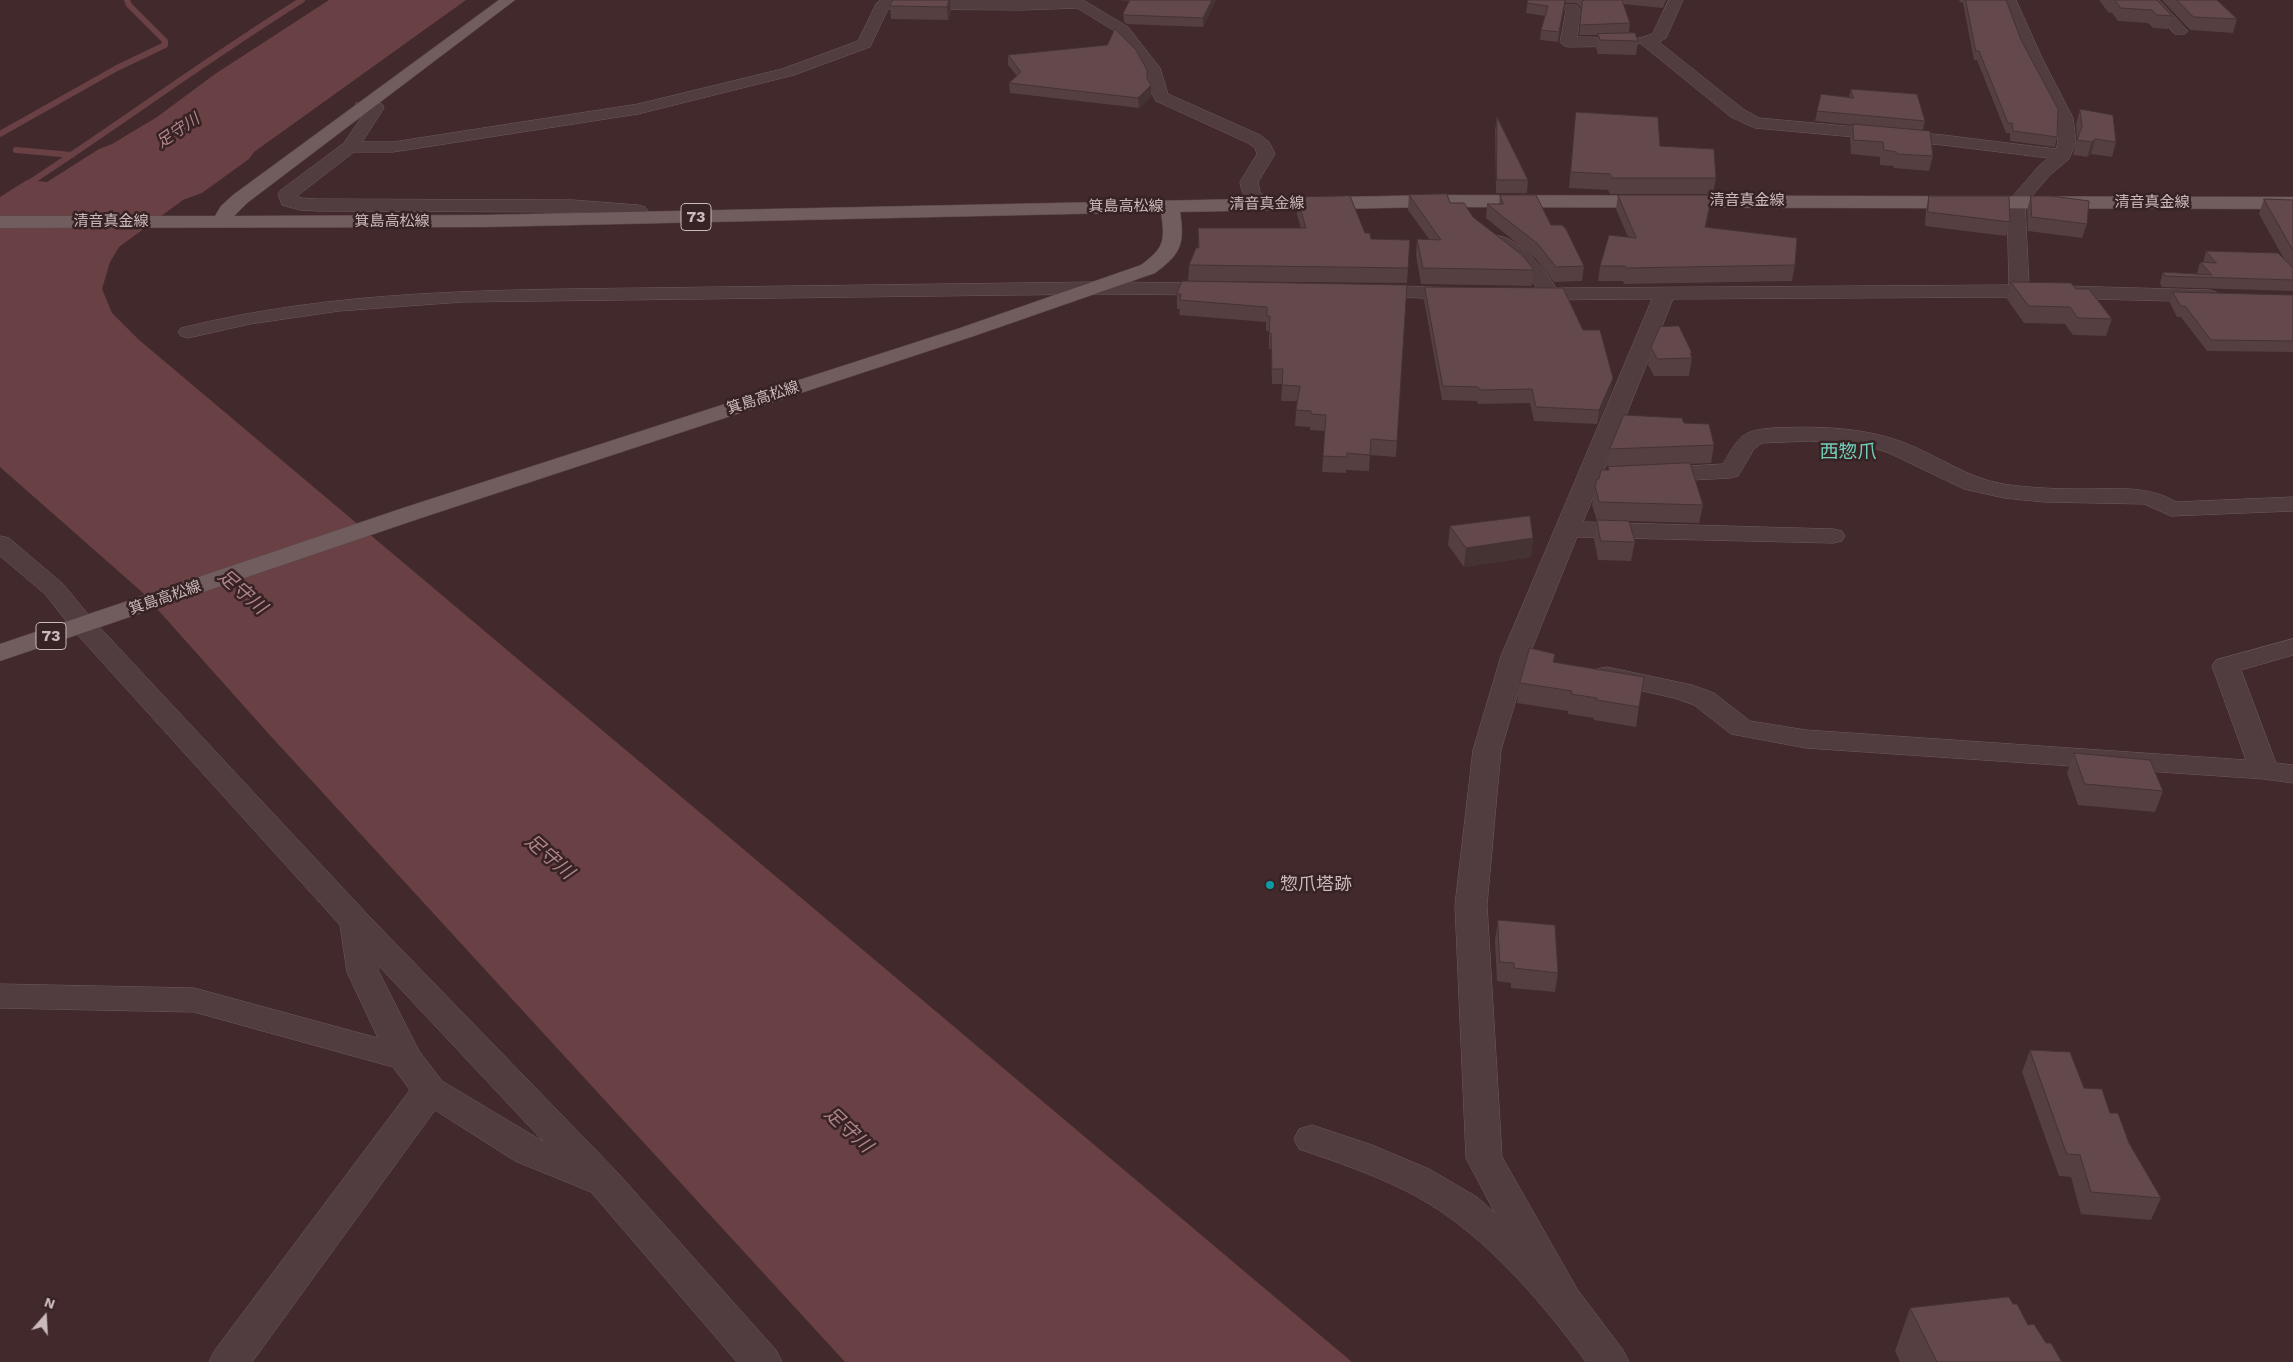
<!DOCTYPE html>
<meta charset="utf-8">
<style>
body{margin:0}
#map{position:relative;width:2293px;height:1362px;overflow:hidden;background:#41292c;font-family:"Work Sans",sans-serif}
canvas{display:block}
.north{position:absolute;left:20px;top:1292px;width:50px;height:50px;-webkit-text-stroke:4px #372224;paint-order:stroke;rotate:19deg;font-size:14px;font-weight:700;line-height:20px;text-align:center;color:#cbbabb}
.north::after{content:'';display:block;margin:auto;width:18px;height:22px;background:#cbbabb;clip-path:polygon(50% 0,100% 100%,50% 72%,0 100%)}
</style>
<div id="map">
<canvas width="2293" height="1362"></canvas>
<div class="north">N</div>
</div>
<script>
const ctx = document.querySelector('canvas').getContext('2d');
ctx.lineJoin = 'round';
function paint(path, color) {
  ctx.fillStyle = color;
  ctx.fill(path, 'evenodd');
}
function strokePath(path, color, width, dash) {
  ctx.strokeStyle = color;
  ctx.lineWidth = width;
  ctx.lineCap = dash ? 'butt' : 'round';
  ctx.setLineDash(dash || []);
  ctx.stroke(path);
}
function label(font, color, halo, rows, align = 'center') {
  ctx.font = font + ' "Work Sans","Noto Sans JP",sans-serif';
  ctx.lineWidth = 5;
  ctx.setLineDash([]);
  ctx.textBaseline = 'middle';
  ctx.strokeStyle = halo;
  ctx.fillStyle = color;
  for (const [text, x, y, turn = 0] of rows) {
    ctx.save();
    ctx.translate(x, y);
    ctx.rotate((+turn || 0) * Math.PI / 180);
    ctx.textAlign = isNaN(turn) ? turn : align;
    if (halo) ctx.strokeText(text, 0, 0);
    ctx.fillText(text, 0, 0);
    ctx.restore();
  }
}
paint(new Path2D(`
 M 329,0 L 466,0 L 254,152 L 249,159 L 202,193 L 183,200 L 119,247 L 110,262 L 102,289 L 112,313 L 138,339 L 1352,1362 L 845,1362 L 267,732 L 142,592 L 0,467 L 0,197 L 27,180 L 47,182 L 99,149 L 112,144 L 157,117 L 215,74 Z`), '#694044');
strokePath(new Path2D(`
 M 0,134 L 117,68 L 165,45 L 165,41 L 129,5 L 127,0
 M 16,150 L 72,155
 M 23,187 C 117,126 207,59 302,0`), '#694044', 6);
const minor = new Path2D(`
 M 881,0 L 1083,0 L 1128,27 L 1160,68 L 1168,94 L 1260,135 L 1269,142 L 1275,154 L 1258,182 L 1260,192 L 1272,204 L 1270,208 C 1252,212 1242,197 1240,182 L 1257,154 L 1255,148 L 1248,143 L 1156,101 L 1149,89 L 1149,80 L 1144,68 L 1131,49 L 1118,33 L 1077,8 L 1022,10 L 888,9 L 870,47 L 794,75 L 638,114 L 393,152 L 354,152 L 297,196 L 301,198 L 317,199 L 573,200 L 638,205 L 645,207 L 653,218 L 651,222 C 642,224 638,223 632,216 L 573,212 L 317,211 L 300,210 L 282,205 L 278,194 L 281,190 L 344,143 L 365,112 L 356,111 L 354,107 L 356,103 L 362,102 L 382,104 L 384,108 L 362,142 L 393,142 L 638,104 L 782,69 L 858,41 L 876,4 Z
 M 1669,0 L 1683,0 L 1666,38 L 1659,42 L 1743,109 L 1759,118 L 1943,135 L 2056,149 L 2058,142 L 2057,118 L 2026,58 L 2002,0 L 2016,0 L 2042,58 L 2073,118 L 2076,142 L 2069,159 L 2050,175 L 2025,204 L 2029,285 L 2209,290 L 2216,292 L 2219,296 L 2216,300 L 2209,302 L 2019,297 L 1673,299 L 1583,522 L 1833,529 L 1842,531 L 1845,536 L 1842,541 L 1833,543 L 1577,537 L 1529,656 L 1501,750 L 1487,905 L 1502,1157 L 1577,1289 L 1623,1350 L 1629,1362 L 1586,1362 C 1537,1296 1477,1225 1402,1189 C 1369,1173 1334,1161 1299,1149 L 1294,1139 L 1299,1129 L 1312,1125 L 1372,1145 L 1429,1169 L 1477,1197 L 1495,1213 L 1466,1158 L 1455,905 L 1473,750 L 1501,656 L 1652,299 L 1529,300 L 1522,298 L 1519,294 L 1522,290 L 1536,288 L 1535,285 L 1521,268 L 1487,240 L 1490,236 C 1512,230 1546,270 1556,288 L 2009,285 L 2007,203 L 2038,167 L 2048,158 L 1943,145 L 1755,128 L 1731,117 L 1640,43 L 1634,46 L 1568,47 L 1563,45 L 1560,42 L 1566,11 L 1564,8 L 1566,5 L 1576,5 L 1581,10 L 1577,37 L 1640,38 L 1652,34 Z
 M 2144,0 L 2159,0 L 2185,28 L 2188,31 L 2185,34 L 2175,34 Z
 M 1095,282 L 1216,283 L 1223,285 L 1226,289 L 1223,293 L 1216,295 L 1095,294 L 462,302 L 339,311 L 250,324 L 188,338 L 181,336 L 178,332 L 181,328 C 333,290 488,290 643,288 C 794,286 944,284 1095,282 Z
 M 1369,285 L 1461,288 L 1468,290 L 1471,294 L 1468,298 L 1461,300 L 1362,295 L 1359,291 L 1362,287 Z
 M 1774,428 C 1819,426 1863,427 1905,443 C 1939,456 1967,478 2003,484 C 2030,488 2056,489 2083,489 C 2114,489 2148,485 2176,502 L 2293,497 L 2293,511 L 2171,516 L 2144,504 L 2044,502 L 2004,498 L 1964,489 L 1889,453 L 1864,445 L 1810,441 L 1762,443 L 1754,449 L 1738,476 L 1730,478 L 1655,482 L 1647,480 L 1643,475 L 1647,470 L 1655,468 L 1723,464 C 1739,437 1741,430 1774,428 Z
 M 0,536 L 9,538 L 63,584 L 92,619 L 367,914 L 617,1172 L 776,1350 L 782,1362 L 737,1362 L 591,1192 L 515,1161 L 435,1110 L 252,1362 L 209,1362 L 215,1350 L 410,1090 L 393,1067 L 194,1012 L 0,1008 L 0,984 L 194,988 L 378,1038 L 347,972 L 340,925 L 74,631 L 45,594 L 0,556 ZM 379,966 L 544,1142 L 442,1081 L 419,1051 L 379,972 Z
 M 2293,639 L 2293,655 L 2241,670 L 2276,763 L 2293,765 L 2293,783 L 2264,779 L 1806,748 L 1731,734 L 1694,705 L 1674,698 L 1597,681 L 1593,675 L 1597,669 L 1607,667 L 1692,685 L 1714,693 L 1750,721 L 1806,730 L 2246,760 L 2212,666 L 2216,660 Z`);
const major = new Path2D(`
 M 499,0 L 515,0 L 247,203 L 234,216 L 485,215 L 1435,195 L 2293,197 L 2293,209 L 1435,207 L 1180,212 C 1185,244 1181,254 1155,273 L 974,336 L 421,518 L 0,661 L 0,644 L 403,508 L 960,328 L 1141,265 C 1165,247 1165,241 1161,212 L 485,227 L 0,228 L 0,216 L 215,216 L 221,206 L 233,195 Z`);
strokePath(minor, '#6f5b5d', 1);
strokePath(major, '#5b4748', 1);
paint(minor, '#513d3f');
paint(major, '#715c5e');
paint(new Path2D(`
 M 893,0 L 950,0 L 951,11 L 948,20 L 891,19 L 890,6 Z
 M 1120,0 L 1216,0 L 1203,27 L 1127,24 L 1124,22 L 1123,14 L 1130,1 Z
 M 1528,0 L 1666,0 L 1663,8 L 1623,4 L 1630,23 L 1629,33 L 1638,41 L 1636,55 L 1598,54 L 1596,48 L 1598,35 L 1579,35 L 1582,9 L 1576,3 L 1566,3 L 1565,4 L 1558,42 L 1540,40 L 1541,30 L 1545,16 L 1526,13 Z
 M 1959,0 L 2006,0 L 2057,137 L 2055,147 L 2010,141 L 2010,133 L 2006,133 L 1977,60 L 1974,60 L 1963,3 L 1960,2 Z
 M 2099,0 L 2157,0 L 2172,16 L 2168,29 L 2153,28 L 2148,23 L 2118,21 L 2112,13 L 2108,12 Z
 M 2162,0 L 2217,0 L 2237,19 L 2233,33 L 2190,30 Z
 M 1008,55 L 1147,79 L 1151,96 L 1139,108 L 1010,93 L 1009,83 L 1017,76 L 1008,65 Z
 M 1851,89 L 1925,121 L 1923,130 L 1933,156 L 1929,171 L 1894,168 L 1893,166 L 1880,165 L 1880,157 L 1851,154 L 1850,138 L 1853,125 L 1815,121 L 1821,94 L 1849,97 Z
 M 2080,109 L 2116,142 L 2112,157 L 2091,154 L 2087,157 L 2073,155 L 2077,139 L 2076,124 Z
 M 1576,112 L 1660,146 L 1716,178 L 1713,194 L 1610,194 L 1608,190 L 1569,188 L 1574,127 Z
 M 1497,117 L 1528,180 L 1527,193 L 1496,193 L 1495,130 Z
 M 1409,195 L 1450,203 L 1473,217 L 1534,270 L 1532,286 L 1421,284 L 1416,255 L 1417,239 L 1429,239 L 1408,210 Z
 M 1500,195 L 1551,225 L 1584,266 L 1582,281 L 1554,282 L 1536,259 L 1486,218 L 1487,204 L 1499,204 Z
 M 1618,195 L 1712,195 L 1706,227 L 1795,265 L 1792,281 L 1624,284 L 1623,281 L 1598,281 L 1600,266 L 1628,237 L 1616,209 Z
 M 1929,196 L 2010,222 L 2006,236 L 1925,226 L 1926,210 Z
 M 2031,196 L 2087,224 L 2082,238 L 2028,231 L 2027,210 Z
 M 1305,197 L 1365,233 L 1371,239 L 1410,240 L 1407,283 L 1188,281 L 1189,265 L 1198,248 L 1198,228 L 1301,228 L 1297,215 L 1298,200 L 1305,200 Z
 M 2264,199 L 2293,200 L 2293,291 L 2162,287 L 2160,283 L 2163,272 L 2198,274 L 2197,273 L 2200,262 L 2203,263 L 2206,251 L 2284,259 L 2259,214 Z
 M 2011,282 L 2112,319 L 2106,336 L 2073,335 L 2065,324 L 2024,323 L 2007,299 Z
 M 1407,285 L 1396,457 L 1370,455 L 1369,471 L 1346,470 L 1346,473 L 1322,472 L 1325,431 L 1310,430 L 1310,427 L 1295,426 L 1296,410 L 1297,401 L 1281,401 L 1282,384 L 1272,384 L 1271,349 L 1269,349 L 1269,331 L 1266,331 L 1266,322 L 1179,315 L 1180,309 L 1177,309 L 1177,294 Z
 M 1425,287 L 1611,392 L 1597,424 L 1534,421 L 1530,403 L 1478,404 L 1477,401 L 1442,400 L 1424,300 Z
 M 2173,292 L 2293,295 L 2293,352 L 2207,351 L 2181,317 L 2177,317 L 2170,303 Z
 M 1651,347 L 1691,356 L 1692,358 L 1689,376 L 1654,376 L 1648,365 Z
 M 1684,423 L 1714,445 L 1711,463 L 1690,464 L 1703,505 L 1699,523 L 1629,521 L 1635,542 L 1631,561 L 1598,560 L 1594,539 L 1597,521 L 1592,505 L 1595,486 L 1599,479 L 1608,470 L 1608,467 L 1647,465 L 1607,467 L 1610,449 Z
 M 1450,526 L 1533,538 L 1531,557 L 1464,567 L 1448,545 Z
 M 1555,654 L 1554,662 L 1639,707 L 1636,727 L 1594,720 L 1594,718 L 1568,714 L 1568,711 L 1517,703 L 1520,683 Z
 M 2074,753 L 2163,791 L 2155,812 L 2078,805 L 2067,773 Z
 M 1498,920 L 1558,973 L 1555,992 L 1511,988 L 1511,983 L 1497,981 L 1495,940 Z
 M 2030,1050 L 2084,1088 L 2110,1113 L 2161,1198 L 2151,1220 L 2081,1214 L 2071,1177 L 2059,1176 L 2022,1072 Z
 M 2013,1304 L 2028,1325 L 2062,1362 L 1900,1362 L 1895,1351 L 1910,1308 Z`), '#553f40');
paint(new Path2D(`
 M 949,0 L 950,0 L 951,11 L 948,20 L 947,7 Z
 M 1212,0 L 1216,0 L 1203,27 L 1203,18 Z
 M 1563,0 L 1566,0 L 1566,3 L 1565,4 L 1558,42 Z
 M 1151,85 L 1151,96 L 1139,108 L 1138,98 Z
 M 2095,139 L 2091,154 L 2087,157 L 2092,142 Z
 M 1712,195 L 1710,210 L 1702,242 L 1705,227 Z
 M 1613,378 L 1611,392 L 1597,424 L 1599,410 Z
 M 1533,538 L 1531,557 L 1464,567 L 1466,548 Z`), '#453334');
const building = new Path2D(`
 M 893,0 L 949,0 L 947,7 L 890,6 Z
 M 1130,0 L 1212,0 L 1203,18 L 1126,15 L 1123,14 Z
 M 1528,0 L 1565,0 L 1565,1 L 1559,32 L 1541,30 L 1548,6 L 1527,3 Z
 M 1583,0 L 1622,0 L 1630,23 L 1580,25 Z
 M 1966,0 L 2006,0 L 2021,40 L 2058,109 L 2057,137 L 2013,131 L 2012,123 L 2008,123 L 1979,51 L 1976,51 Z
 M 2115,0 L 2157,0 L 2172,16 L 2157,15 L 2152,10 L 2121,8 Z
 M 2177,0 L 2217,0 L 2237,19 L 2194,17 Z
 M 1115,29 L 1136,50 L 1147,70 L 1147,79 L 1151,85 L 1138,98 L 1009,83 L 1021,72 L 1008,55 L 1107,45 Z
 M 1635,33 L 1638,41 L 1600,40 L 1598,34 Z
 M 1851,89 L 1917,94 L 1925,121 L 1817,111 L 1821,94 L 1853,98 Z
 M 2080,109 L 2113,115 L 2116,142 L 2095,139 L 2092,142 L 2077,140 L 2082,127 Z
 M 1576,112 L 1658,117 L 1660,146 L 1714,149 L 1716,178 L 1612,178 L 1610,174 L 1571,172 Z
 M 1497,117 L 1528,180 L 1497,180 Z
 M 1853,124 L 1930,131 L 1933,156 L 1897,154 L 1896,152 L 1884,150 L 1883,142 L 1854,140 Z
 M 1447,194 L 1450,203 L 1464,203 L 1473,217 L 1522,255 L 1534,270 L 1423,268 L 1417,239 L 1441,240 L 1409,195 Z
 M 1500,195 L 1536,195 L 1551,225 L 1562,225 L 1566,229 L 1584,266 L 1556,267 L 1538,244 L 1487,204 L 1503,204 Z
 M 1618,195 L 1712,195 L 1705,227 L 1797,238 L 1795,265 L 1627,268 L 1625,266 L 1600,266 L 1609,235 L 1636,238 Z
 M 1350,196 L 1365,233 L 1370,233 L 1371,239 L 1410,240 L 1408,268 L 1189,265 L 1196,248 L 1199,248 L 1198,228 L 1306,228 L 1298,200 L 1306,200 L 1305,197 Z
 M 1929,196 L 2009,196 L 2010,222 L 1928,212 Z
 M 2031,196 L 2052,196 L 2089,201 L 2087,224 L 2032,217 Z
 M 2264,199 L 2293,200 L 2293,250 Z
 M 2206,251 L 2278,253 L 2293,268 L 2293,280 L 2165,276 L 2163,272 L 2212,275 L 2200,262 L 2216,263 Z
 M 1182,281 L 1407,285 L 1397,441 L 1371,439 L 1370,455 L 1347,453 L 1347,457 L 1323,456 L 1326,415 L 1311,414 L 1311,411 L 1296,410 L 1300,386 L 1282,385 L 1283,369 L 1272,369 L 1271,333 L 1269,333 L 1270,316 L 1267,316 L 1267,307 L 1180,300 L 1181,294 L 1177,294 Z
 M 2011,282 L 2071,283 L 2076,289 L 2089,289 L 2112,319 L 2078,318 L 2070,307 L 2029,306 Z
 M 1425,287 L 1563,288 L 1583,330 L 1600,330 L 1613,378 L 1599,410 L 1536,407 L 1532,389 L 1480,390 L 1478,387 L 1443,386 Z
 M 2173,292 L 2293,295 L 2293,341 L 2211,340 L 2185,306 L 2181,306 Z
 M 1679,326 L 1692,353 L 1690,353 L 1692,358 L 1657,359 L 1651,347 L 1660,327 Z
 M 1624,415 L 1682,418 L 1684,423 L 1709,424 L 1714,445 L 1610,449 Z
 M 1690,463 L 1703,505 L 1599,502 L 1595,486 L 1597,479 L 1599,479 L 1601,470 L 1609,470 L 1608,467 Z
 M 1530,516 L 1533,538 L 1466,548 L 1450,526 Z
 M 1597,520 L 1629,521 L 1635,542 L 1601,541 Z
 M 1530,648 L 1555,654 L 1553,662 L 1644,677 L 1639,707 L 1597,700 L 1597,698 L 1571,694 L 1572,691 L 1520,683 Z
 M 2074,753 L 2150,760 L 2163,791 L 2085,784 Z
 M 1498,920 L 1555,925 L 1558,973 L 1514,968 L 1514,963 L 1500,962 Z
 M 2030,1050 L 2070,1052 L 2084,1088 L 2102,1089 L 2110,1113 L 2118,1113 L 2129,1143 L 2161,1198 L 2091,1192 L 2080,1155 L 2067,1154 Z
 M 2009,1297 L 2013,1304 L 2017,1304 L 2028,1325 L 2034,1324 L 2046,1343 L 2051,1343 L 2062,1362 L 1937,1362 L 1910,1308 Z`);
paint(building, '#63494b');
strokePath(building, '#453334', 1);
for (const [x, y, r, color] of [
 [1270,885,5,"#0f9aa8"]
]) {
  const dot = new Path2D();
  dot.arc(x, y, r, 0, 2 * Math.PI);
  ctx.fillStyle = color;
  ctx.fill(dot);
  strokePath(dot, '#372224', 2);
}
label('15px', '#cbbabb', '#372224', [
 ["清音真金線",1747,201],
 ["清音真金線",2152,203],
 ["清音真金線",1267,204,-1],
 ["箕島高松線",1126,207],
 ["清音真金線",111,222],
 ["箕島高松線",392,222],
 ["箕島高松線",763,398,-18],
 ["箕島高松線",165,598,-19]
]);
label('italic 16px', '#b08588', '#372224', [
 ["足守川",178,131,-34]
]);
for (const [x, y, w] of [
 [696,217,30],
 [51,636,30]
]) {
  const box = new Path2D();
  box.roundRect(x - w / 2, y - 13.5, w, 27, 4);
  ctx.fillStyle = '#372224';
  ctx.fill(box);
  strokePath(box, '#cbbabb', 1);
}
label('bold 16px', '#cbbabb', null, [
 ["73",696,217],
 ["73",51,636]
]);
label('18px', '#cbbabb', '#372224', [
 ["惣爪塔跡",1280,885]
], 'left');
label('19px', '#72cfb9', '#372224', [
 ["西惣爪",1848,452]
]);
label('italic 19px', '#b08588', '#372224', [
 ["足守川",242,592,41],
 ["足守川",549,857,41],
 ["足守川",848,1130,43]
]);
</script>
